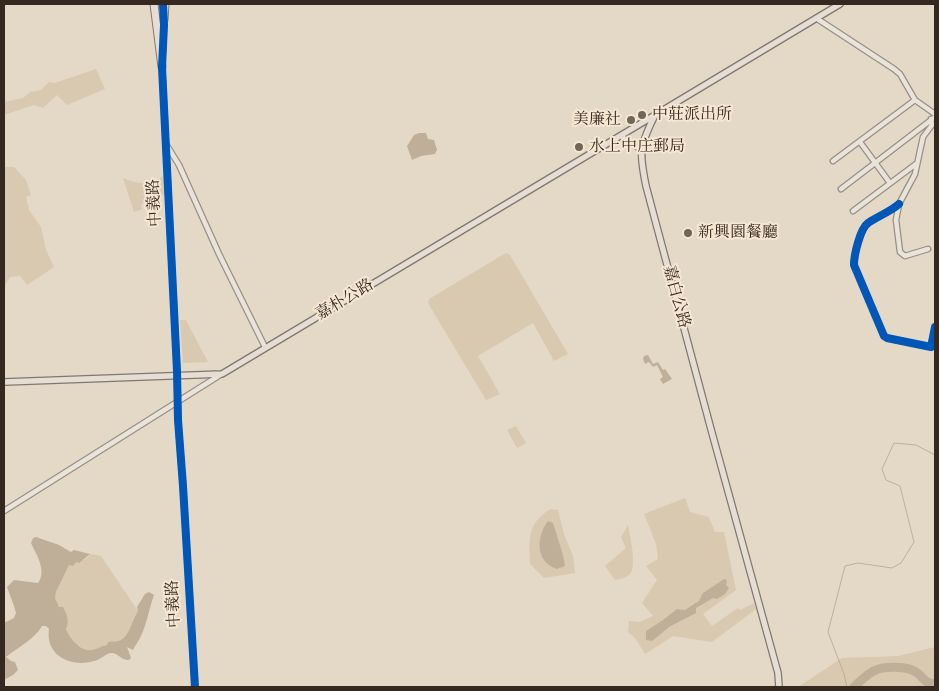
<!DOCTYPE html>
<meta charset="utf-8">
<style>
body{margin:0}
#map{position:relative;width:939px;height:691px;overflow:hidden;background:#e4d8c6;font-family:"IM FELL French Canon",serif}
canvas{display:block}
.frame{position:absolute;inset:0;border:5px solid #35291f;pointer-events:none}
</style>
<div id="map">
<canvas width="939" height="691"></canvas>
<div class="frame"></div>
</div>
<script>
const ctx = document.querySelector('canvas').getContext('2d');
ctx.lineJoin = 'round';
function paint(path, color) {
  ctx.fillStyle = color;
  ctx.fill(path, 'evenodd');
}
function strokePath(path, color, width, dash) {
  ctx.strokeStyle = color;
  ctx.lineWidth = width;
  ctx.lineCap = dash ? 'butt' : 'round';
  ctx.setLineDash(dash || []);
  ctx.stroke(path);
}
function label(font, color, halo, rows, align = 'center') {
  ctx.font = font + ' "IM FELL French Canon","Noto Serif TC",serif';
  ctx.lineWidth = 4;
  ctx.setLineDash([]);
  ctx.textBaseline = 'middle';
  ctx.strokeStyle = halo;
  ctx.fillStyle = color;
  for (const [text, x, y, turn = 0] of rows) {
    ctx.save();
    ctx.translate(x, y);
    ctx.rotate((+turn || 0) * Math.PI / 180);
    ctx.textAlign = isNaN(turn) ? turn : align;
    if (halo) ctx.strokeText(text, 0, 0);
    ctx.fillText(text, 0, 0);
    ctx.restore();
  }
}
paint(new Path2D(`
 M 96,69 L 105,89 L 67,105 L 57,95 L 43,108 L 34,105 L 4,115 L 4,102 L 23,98 L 30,92 L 41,90 L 49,82 L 55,83 Z
 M 4,167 L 14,167 L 26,180 L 31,195 L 26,197 L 29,210 L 41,227 L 46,250 L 54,267 L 27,285 L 20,276 L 10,277 L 4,287 Z
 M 163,176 L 164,195 L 144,202 L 141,205 L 142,209 L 134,212 L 123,178 C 137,184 150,186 163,176 Z
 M 506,253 L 510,255 L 568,354 L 554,361 L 533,323 L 478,356 L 500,394 L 486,400 L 428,303 L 429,299 Z
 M 180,320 L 186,320 L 208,362 L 183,363 Z
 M 516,426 L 526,443 L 517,448 L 507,430 Z
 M 685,498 L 690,512 L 709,517 L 715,532 L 724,532 L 736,590 L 703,614 L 712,626 L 738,608 L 740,610 L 754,603 L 756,609 L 712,642 L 673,636 L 645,654 L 636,639 L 628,632 L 629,621 L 640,622 L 653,616 L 642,603 L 657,580 L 646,566 L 658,559 L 656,544 L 644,514 Z
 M 550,509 L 558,510 L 564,534 L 573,556 L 575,573 L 544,578 L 530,564 C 530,537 526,526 550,509 Z
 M 628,525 C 630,536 637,566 630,574 C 626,578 620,579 615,580 L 605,566 L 626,548 L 621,537 Z
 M 90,554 L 101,556 L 138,611 C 132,620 130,633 121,640 C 118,642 113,641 109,642 L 107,645 C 103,646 100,648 95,650 C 83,654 70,639 66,629 C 74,615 56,610 55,597 C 55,594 67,568 69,565 L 87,558 Z
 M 935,647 L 935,687 L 798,687 L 842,658 L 898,656 Z`), '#dac9b1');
paint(new Path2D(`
 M 419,133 L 426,133 L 428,139 L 434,140 L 437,150 L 435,154 L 421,156 L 412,160 L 407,146 L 414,135 Z
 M 648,355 L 653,364 L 658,362 L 663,370 L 665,369 L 672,379 L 663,384 L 660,379 L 663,377 L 657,365 L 653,367 L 649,362 L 645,364 L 643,359 L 644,356 Z
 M 548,521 L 553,523 L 563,555 L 565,566 L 557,569 C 535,562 536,537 548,521 Z
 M 36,537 L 59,545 L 71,552 L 74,550 L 90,554 L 79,563 L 76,562 L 73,566 L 69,565 L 56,592 L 55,598 L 59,607 L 63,607 C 67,615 70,622 66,629 C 70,639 81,652 92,650 C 98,649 101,646 107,645 L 108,642 C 112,641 117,642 121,640 C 130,634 132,620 138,611 L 137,607 L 145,594 L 149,592 L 154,595 C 149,609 147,623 141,636 C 139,641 135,645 133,650 L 127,647 L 131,658 L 129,660 C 120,660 119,653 111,653 C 105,654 100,660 94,661 C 70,668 45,655 49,629 L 46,626 L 42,626 C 34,640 18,647 6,657 L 11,661 L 15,662 L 18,670 L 13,675 L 4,680 L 4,623 L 14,618 L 16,613 L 14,606 L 7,587 L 14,580 L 38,583 C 47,571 37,556 31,543 L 33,538 Z
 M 724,579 L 727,580 L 726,585 L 729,588 L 725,594 L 717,599 L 713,598 L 696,608 L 696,613 L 669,627 L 652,641 L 646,640 L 646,631 L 663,620 L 677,609 L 685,610 L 699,601 L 703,593 Z`), '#c0af98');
strokePath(new Path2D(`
 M 935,471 L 935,477
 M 847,687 L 844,674 L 828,632 L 845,566 L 858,563 L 892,568 L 901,563 L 914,542 L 900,486 L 886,480 L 882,469 L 894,443 L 916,445 L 935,455`), '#c0af98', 1);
strokePath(new Path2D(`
 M 854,687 C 860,681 868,673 876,670 C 885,666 907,666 916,672 C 924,677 923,683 935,684`), '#c0af98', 9);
const minor = new Path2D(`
 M 816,18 L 894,69 L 900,74 L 915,100 L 935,114
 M 163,52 L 164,18
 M 162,65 L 177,371 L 178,420 L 183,486 L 195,687
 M 621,136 L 641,150
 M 860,142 L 890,183
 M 166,144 L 179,165 L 219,254 L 265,347
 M 833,161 L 915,100
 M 841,189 L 935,117
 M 899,204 C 890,212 878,216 868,223 C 860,229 854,255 854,265 L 884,336 L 887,338 L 931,347 L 935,327
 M 853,211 L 916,164
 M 928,249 L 905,256 L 900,252 L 896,220 L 899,204 L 915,174 L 923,137 L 932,125 L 931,119
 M 4,511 L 220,375`);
const major = new Path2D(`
 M 4,382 L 222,374 L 655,115
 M 779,687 L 778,673 L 712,433 L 646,186 C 639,152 639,147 655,115 L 840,4`);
const highway = new Path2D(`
 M 154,4 L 162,67
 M 164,20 L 165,4`);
strokePath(minor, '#989085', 7);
strokePath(major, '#80786e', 8);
strokePath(highway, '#80786e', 9);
strokePath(minor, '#e9e3da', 4.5);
strokePath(major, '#e6ded4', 5.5);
strokePath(highway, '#e6ded4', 7);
strokePath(new Path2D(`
 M 163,4 L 164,25 L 162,67 L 177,371 L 178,420 L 183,486 L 195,687
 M 899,204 C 890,212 878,216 868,223 C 860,229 854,255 854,265 L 884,336 L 887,338 L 931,347 L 935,327`), '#0057b8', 8);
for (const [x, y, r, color] of [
 [642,115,5,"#726659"],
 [631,120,5,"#726659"],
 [579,147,5,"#726659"],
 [688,233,5,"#726659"]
]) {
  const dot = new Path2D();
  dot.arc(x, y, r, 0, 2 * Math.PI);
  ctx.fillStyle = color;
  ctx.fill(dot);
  strokePath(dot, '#f6e7d2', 2);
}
label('16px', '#35291f', '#f6e7d2', [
 ["中莊派出所",652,115],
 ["美廉社",621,120,"right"],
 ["水上中庄郵局",589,147],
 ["新興園餐廳",698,233]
], 'left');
label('16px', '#35291f', '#f6e7d2', [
 ["中義路",155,203,-93],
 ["嘉白公路",676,297,75],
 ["嘉朴公路",345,300,-31],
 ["中義路",174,604,-93]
]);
</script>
